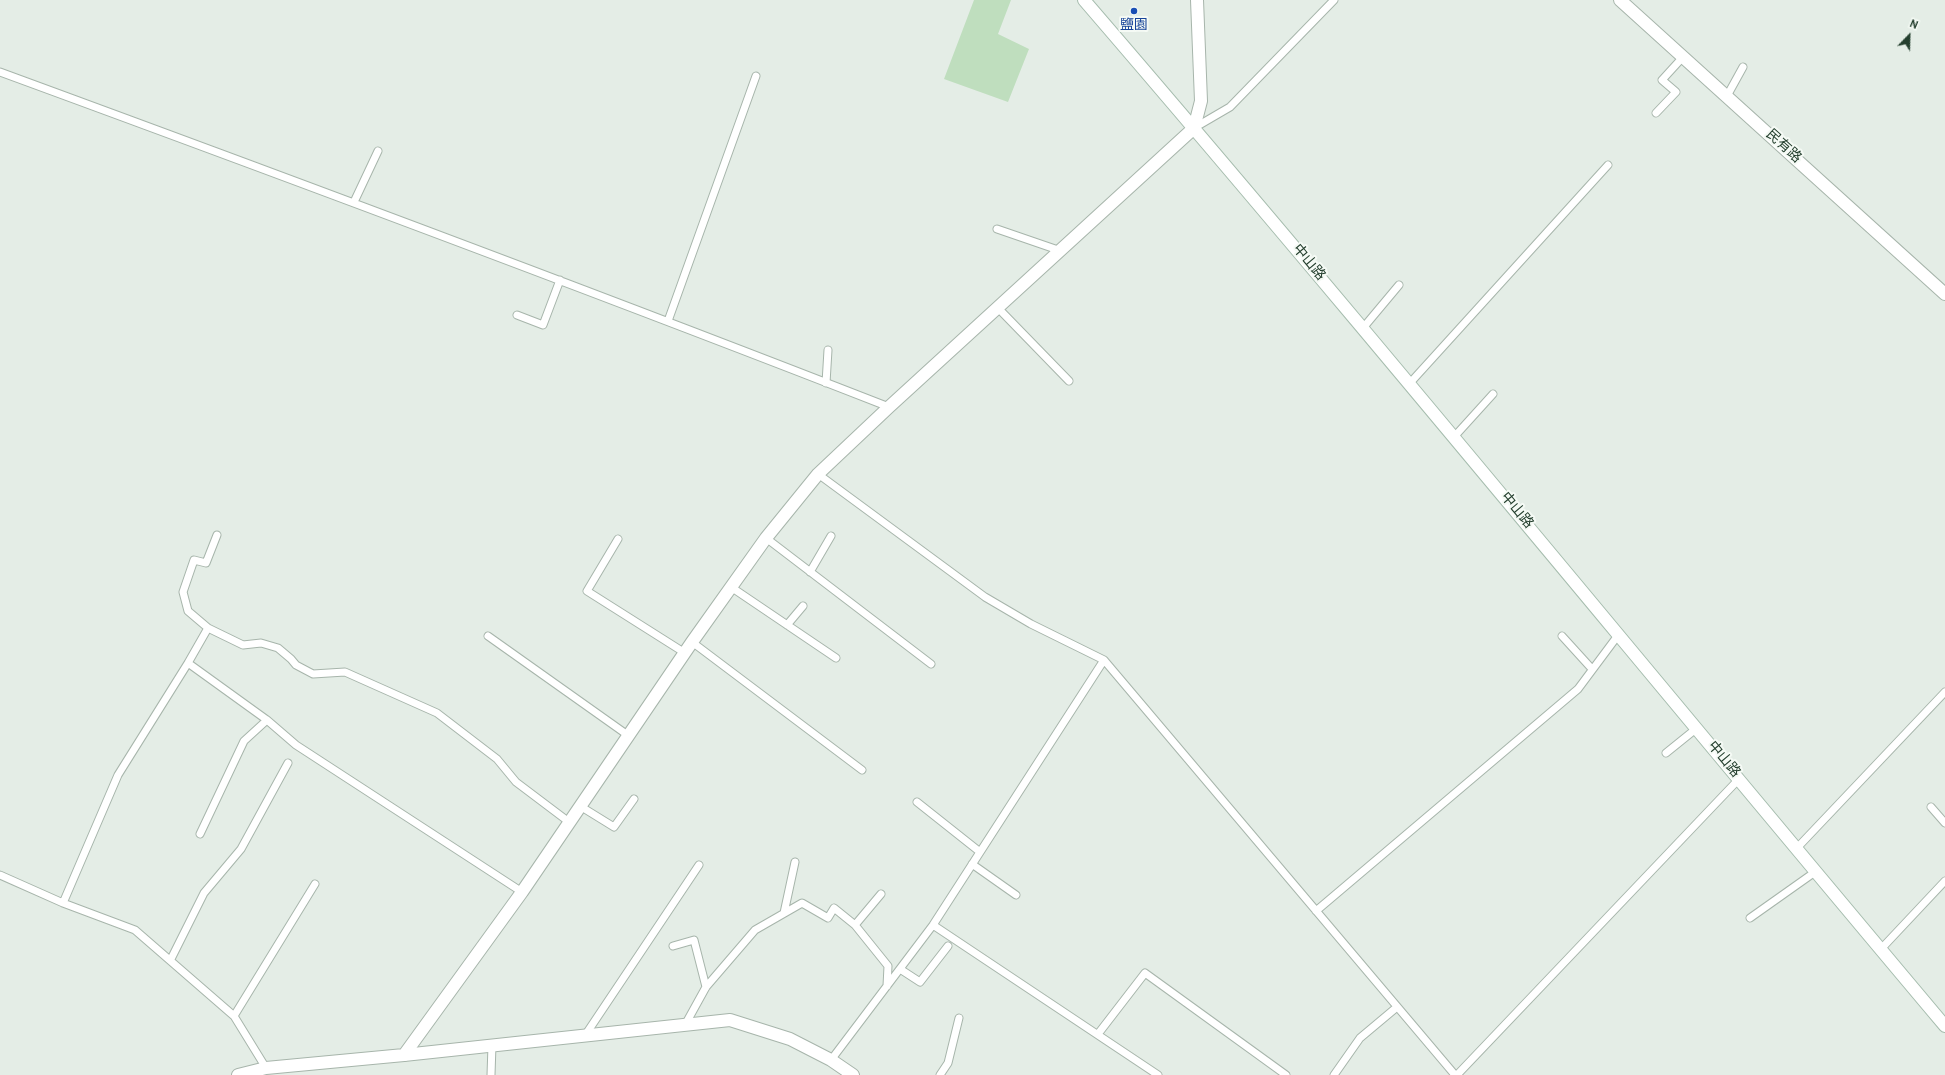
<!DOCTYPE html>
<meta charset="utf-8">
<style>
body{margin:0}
#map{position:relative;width:1945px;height:1075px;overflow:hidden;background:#e4ede6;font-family:Overpass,sans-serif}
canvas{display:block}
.north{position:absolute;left:1889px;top:16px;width:40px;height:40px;-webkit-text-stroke:3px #f5faf5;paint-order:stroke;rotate:23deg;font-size:11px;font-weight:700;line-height:16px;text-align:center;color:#243f2e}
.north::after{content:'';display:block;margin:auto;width:14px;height:18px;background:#243f2e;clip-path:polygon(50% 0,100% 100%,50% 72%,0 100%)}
</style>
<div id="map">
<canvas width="1945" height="1075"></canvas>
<div class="north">N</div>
</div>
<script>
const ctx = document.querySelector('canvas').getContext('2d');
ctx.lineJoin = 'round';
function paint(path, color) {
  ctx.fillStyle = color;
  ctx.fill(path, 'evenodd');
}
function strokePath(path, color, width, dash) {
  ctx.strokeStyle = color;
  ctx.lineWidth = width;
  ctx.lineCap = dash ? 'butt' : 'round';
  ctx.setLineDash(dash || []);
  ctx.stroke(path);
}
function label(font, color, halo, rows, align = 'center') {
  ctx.font = font + ' Overpass,"Noto Sans TC",sans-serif';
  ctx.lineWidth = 4;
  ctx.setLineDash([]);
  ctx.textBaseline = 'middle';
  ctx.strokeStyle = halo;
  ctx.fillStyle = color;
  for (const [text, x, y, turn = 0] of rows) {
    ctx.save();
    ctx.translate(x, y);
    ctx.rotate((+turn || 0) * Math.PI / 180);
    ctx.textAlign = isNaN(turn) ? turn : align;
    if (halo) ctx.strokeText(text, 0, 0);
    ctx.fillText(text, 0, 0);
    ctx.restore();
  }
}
paint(new Path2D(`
 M 974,0 L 1011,0 L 998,34 L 1029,49 L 1008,102 L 944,79 Z`), '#bfdebe');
const service = new Path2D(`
 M 0,72 C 297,181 594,292 889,407
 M 1727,96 L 1743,67
 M 1656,113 L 1676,92 L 1662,80 L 1683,57
 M 1194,128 L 1230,107 L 1334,0
 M 354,202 L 378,151
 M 997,229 L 1061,251
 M 998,308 L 1069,381
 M 517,315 L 543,325 L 560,280
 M 668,321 L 756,76
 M 1363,328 L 1399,285
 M 826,383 L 828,350
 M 1410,383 L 1608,165
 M 1454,437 L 1493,394
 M 818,474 L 985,597 L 1031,624 L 1104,660 L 1455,1075
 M 766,538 L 931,664
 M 618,539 L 587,591 L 685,653
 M 810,572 L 831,536
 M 731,587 L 836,658
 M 787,625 L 803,606
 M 208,628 L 188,611 L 183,592 L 194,560 L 206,563 L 217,535
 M 488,636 L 629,736
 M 1562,636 L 1592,669
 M 692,642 L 862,770
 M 188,663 L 267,720 L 296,745 L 522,892
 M 1666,753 L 1697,728
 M 917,802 L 980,852
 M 580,806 L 614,827 L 634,799
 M 1931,807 L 1945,823
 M 200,834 L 244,741 L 267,720
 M 1796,849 L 1945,692
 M 972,864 L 1016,895
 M 0,875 L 63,903 L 135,930 L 234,1016 L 266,1068
 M 63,903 L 118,775 L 188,663 L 208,628 L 243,645 L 261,643 L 278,648 L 291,659 L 296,665 L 313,674 L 345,672 L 437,713 L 497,759 L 516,782 L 569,822
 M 1316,911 L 1578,689 L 1619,634
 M 784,913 L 795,862
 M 1750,918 L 1815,872
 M 855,925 L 881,894
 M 933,925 L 1158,1075
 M 673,946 L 694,940 L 706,987
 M 1881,949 L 1945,881
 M 171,959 L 204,893 L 241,849 L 288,763
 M 900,969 L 920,982 L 948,946
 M 234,1016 L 315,884
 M 685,1025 L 706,987 L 755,930 L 802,903 L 828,918 L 834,908 L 855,925 L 888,966 L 887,986
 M 586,1034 L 699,865
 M 1098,1034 L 1145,973 L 1286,1075
 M 831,1060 L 933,925 L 1104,660
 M 491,1075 L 492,1045
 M 940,1075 L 948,1063 L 959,1018
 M 1334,1075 L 1360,1038 L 1397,1007
 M 1457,1075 L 1739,779`);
const minor = new Path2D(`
 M 1620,0 L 1945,294
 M 404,1055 L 730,1020 L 790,1039 L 831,1060 L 853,1075`);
const tertiary = new Path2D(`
 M 238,1075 L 266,1068 L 404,1055 L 522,892 L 692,642 L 766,538 L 818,474 L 889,407 L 1194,128 L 1201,101 L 1197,0`);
const secondary = new Path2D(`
 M 1084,0 C 1375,338 1657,684 1945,1026`);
strokePath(service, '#a7b5ab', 9);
strokePath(minor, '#a7b5ab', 14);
strokePath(tertiary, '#a7b5ab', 14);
strokePath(secondary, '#a5bcad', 14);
strokePath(service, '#fff', 7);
strokePath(minor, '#fff', 12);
strokePath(tertiary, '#fff', 12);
strokePath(secondary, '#fff', 12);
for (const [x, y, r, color] of [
 [1134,11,4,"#1a4fb4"]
]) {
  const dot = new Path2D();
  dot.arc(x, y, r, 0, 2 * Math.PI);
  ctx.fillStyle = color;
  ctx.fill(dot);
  strokePath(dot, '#f5faf5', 1.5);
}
label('14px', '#164399', '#f5faf5', [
 ["鹽園",1134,26]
]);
label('14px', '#243f2e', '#f5faf5', [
 ["民有路",1783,147,42],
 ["中山路",1308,263,50],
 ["中山路",1516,511,50],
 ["中山路",1723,760,50]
]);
</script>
